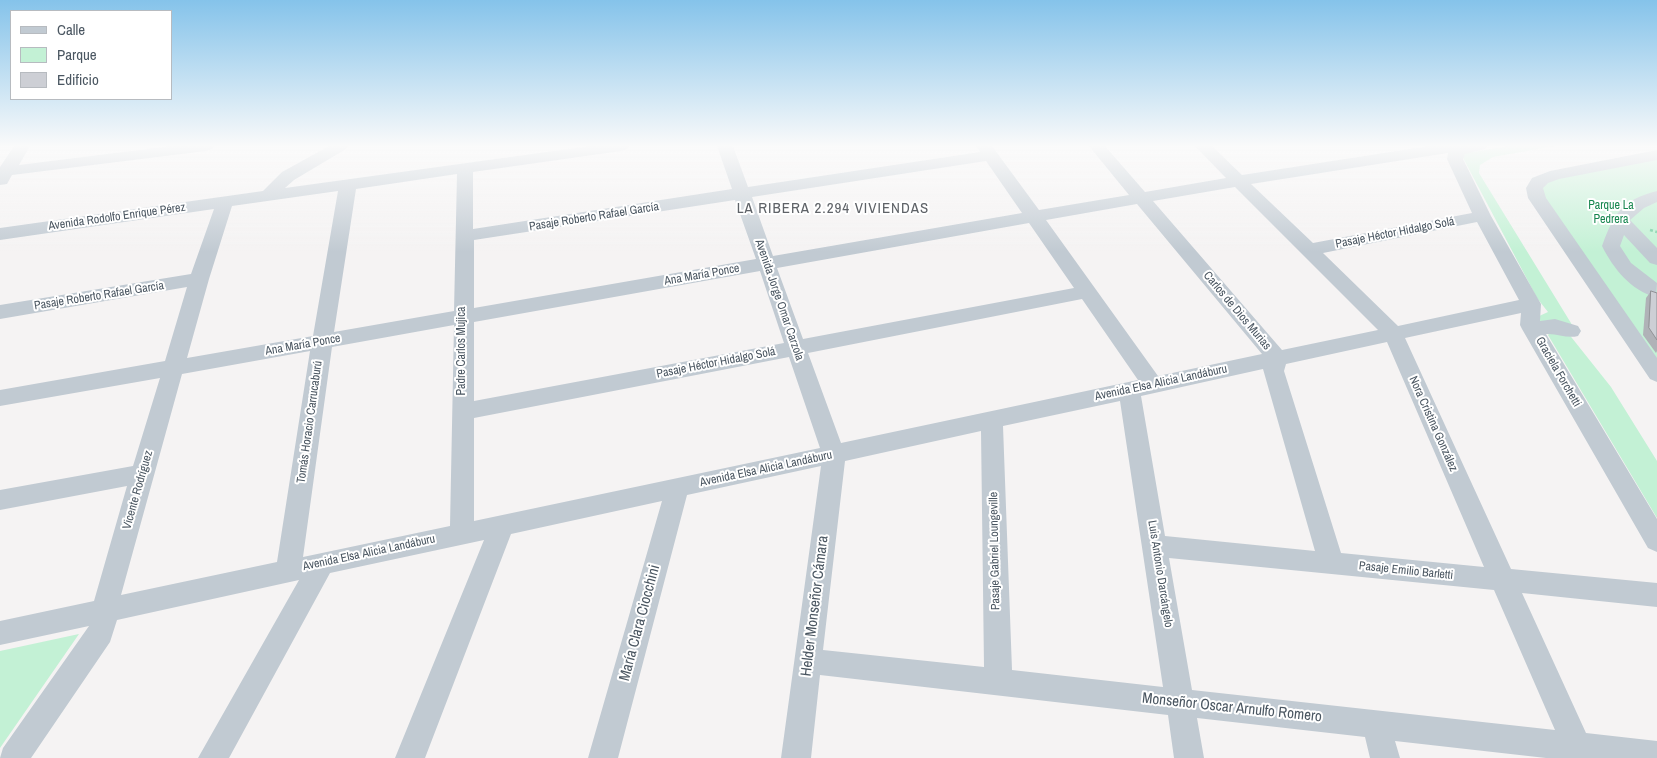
<!DOCTYPE html>
<meta charset="utf-8">
<style>
body{margin:0}
#map{position:relative;width:1657px;height:758px;overflow:hidden;background:#f5f3f3;font-family:"Archivo Narrow",sans-serif}
canvas{display:block}
.legend{position:absolute;left:10px;top:10px;width:162px;height:90px;box-sizing:border-box;background:#fff;border:1px solid #b7bbc0;margin:0;padding:6px 9px;list-style:none;font-size:15px;color:#4a5661}
.legend li{display:flex;align-items:center;gap:10px;height:25px}
.legend b{width:25px;border:1px solid #b7bbc0}
</style>
<div id="map">
<canvas width="1657" height="758"></canvas>
<ul class="legend">
<li><b style="height:6px;background:#c1cad2"></b>Calle</li>
<li><b style="height:14px;background:#c3f1d5"></b>Parque</li>
<li><b style="height:14px;background:#cdcfd5"></b>Edificio</li>
</ul>
</div>
<script>
const ctx = document.querySelector('canvas').getContext('2d');
ctx.lineJoin = 'round';
function paint(path, color) {
  ctx.fillStyle = color;
  ctx.fill(path, 'evenodd');
}
function strokePath(path, color, width, dash) {
  ctx.strokeStyle = color;
  ctx.lineWidth = width;
  ctx.lineCap = dash ? 'butt' : 'round';
  ctx.setLineDash(dash || []);
  ctx.stroke(path);
}
function label(font, color, halo, rows, align = 'center') {
  ctx.font = font + ' "Archivo Narrow",sans-serif';
  ctx.lineWidth = 4;
  ctx.setLineDash([]);
  ctx.textBaseline = 'middle';
  ctx.strokeStyle = halo;
  ctx.fillStyle = color;
  for (const [text, x, y, turn = 0] of rows) {
    ctx.save();
    ctx.translate(x, y);
    ctx.rotate((+turn || 0) * Math.PI / 180);
    ctx.textAlign = isNaN(turn) ? turn : align;
    if (halo) ctx.strokeText(text, 0, 0);
    ctx.fillText(text, 0, 0);
    ctx.restore();
  }
}
paint(new Path2D(`
 M 1509,146 L 1556,146 L 1493,157 L 1480,165 L 1479,173 L 1574,328 L 1540,323 L 1537,317 L 1548,312 L 1537,298 L 1462,156 L 1466,153 Z
 M 1657,158 L 1657,363 L 1542,196 L 1541,186 L 1555,178 Z
 M 1552,330 L 1568,333 L 1611,387 L 1657,461 L 1657,518 L 1548,335 Z
 M 79,634 L 0,748 L 0,651 Z`), '#c3f1d5');
strokePath(new Path2D(`
 M 1650,230 L 1657,232`), '#7ad0a6', 2.5, [3, 2.5]);
paint(new Path2D(`
 M 14,146 L 30,146 L 19,165 L 171,146 L 214,146 L 212,149 L 206,151 L 12,175 L 7,184 L 0,185 L 0,167 Z
 M 329,146 L 348,146 L 346,149 L 294,180 L 285,188 L 590,146 L 629,146 L 627,149 L 621,151 L 473,172 L 473,229 L 732,189 L 717,146 L 733,146 L 748,187 L 980,152 L 976,146 L 992,146 L 1039,210 L 1129,195 L 1089,146 L 1105,146 L 1145,192 L 1226,178 L 1195,146 L 1212,146 L 1242,175 L 1429,146 L 1487,146 L 1485,149 L 1465,154 L 1463,159 L 1491,216 L 1541,304 L 1540,321 L 1555,319 L 1578,326 L 1581,331 L 1578,336 C 1567,339 1557,333 1546,334 L 1657,519 L 1657,552 L 1648,548 L 1522,329 L 1520,325 L 1521,313 L 1405,338 L 1511,569 L 1657,583 L 1657,607 L 1522,593 L 1586,733 L 1657,741 L 1657,758 L 1546,758 L 1395,741 L 1400,758 L 1370,758 L 1365,737 L 1197,718 L 1204,758 L 1174,758 L 1168,715 L 820,675 L 811,758 L 781,758 L 821,466 L 687,495 L 618,758 L 588,758 L 662,501 L 511,534 L 425,758 L 395,758 L 484,540 L 330,573 L 229,758 L 198,758 L 299,580 L 117,620 L 110,642 L 31,758 L 0,758 L 3,748 L 89,626 L 0,645 L 0,621 L 94,601 L 127,486 L 0,510 L 0,490 L 133,466 L 160,378 L 0,406 L 0,390 L 165,361 L 187,287 L 0,319 L 0,305 L 191,274 L 214,209 L 0,240 L 0,228 L 263,191 L 282,172 ZM 1448,153 L 1447,159 L 1472,213 L 1313,243 L 1251,184 ZM 986,161 L 1022,213 L 773,256 L 752,197 ZM 457,174 L 454,311 L 334,332 L 356,189 ZM 1235,187 L 1378,330 L 1282,350 L 1153,201 ZM 338,191 L 313,336 L 187,358 L 209,279 L 232,206 ZM 735,200 L 756,259 L 474,308 L 474,240 ZM 1137,204 L 1262,354 L 1158,376 L 1046,220 ZM 1477,222 L 1519,300 L 1398,326 L 1323,253 ZM 1029,223 L 1074,288 L 803,339 L 777,268 ZM 760,271 L 784,343 L 474,401 L 474,322 ZM 1082,299 L 1138,380 L 841,443 L 808,353 ZM 454,325 L 450,526 L 303,557 L 332,347 ZM 1387,342 L 1484,567 L 1341,553 L 1284,371 L 1286,364 ZM 310,351 L 277,562 L 121,595 L 182,374 ZM 789,357 L 820,448 L 474,521 L 474,418 ZM 1263,369 L 1315,551 L 1165,536 L 1141,396 ZM 1120,401 L 1163,687 L 1012,670 L 1003,426 ZM 981,431 L 984,667 L 823,650 L 845,461 ZM 1169,558 L 1494,590 L 1555,730 L 1192,690 Z
 M 1657,150 L 1657,160 L 1559,179 L 1548,183 L 1543,188 L 1546,198 L 1657,358 L 1657,382 L 1650,379 L 1528,198 L 1526,188 L 1532,178 L 1550,171 Z
 M 1657,191 L 1657,202 L 1644,208 L 1630,220 L 1657,248 L 1657,265 L 1650,263 L 1624,235 L 1620,246 L 1631,263 L 1657,283 L 1656,297 C 1631,291 1613,268 1602,246 C 1614,214 1621,200 1657,191 Z`), '#c1cad2');
paint(new Path2D(`
 M 1651,291 L 1657,293 L 1657,351 L 1656,353 L 1643,335 L 1646,298 Z`), '#b0b2b7');
const building = new Path2D(`
 M 1651,291 L 1657,293 L 1657,340 L 1649,328 Z`);
paint(building, '#cdcfd5');
strokePath(building, '#909195', 1);
const sky = ctx.createLinearGradient(0, 0, 0, 252);
sky.addColorStop(0, '#85c3ea');
sky.addColorStop(0.58, '#fafafa');
sky.addColorStop(1, '#fafafa00');
ctx.fillStyle = sky;
ctx.fillRect(0, 0, 1657, 252);
label('12px', '#17864f', '#fff', [
 ["Parque La",1611,206],
 ["Pedrera",1611,220]
]);
label('12px', '#4a5661', '#fff', [
 ["Avenida Rodolfo Enrique Pérez",117,217,-8],
 ["Pasaje Roberto Rafael García",594,217,-9],
 ["Pasaje Héctor Hidalgo Solá",1395,233,-11],
 ["Ana María Ponce",702,275,-10],
 ["Pasaje Roberto Rafael García",99,296,-9],
 ["Avenida Jorge Omar Carzola",779,300,71],
 ["Carlos de Dios Murias",1237,311,50],
 ["Ana María Ponce",303,345,-10],
 ["Padre Carlos Mujica",462,351,-90],
 ["Pasaje Héctor Hidalgo Solá",716,363,-11],
 ["Graciela Forchetti",1558,372,60],
 ["Avenida Elsa Alicia Landáburu",1161,383,-12],
 ["Tomás Horacio Carrucaburú",310,422,-82],
 ["Nora Cristina González",1433,424,66],
 ["Avenida Elsa Alicia Landáburu",766,469,-12],
 ["Vicente Rodríguez",138,490,-74],
 ["Pasaje Gabriel Loungeville",995,551,-91],
 ["Avenida Elsa Alicia Landáburu",369,553,-12],
 ["Pasaje Emilio Barletti",1406,571,6],
 ["Luis Antonio Darcángelo",1160,574,81]
]);
ctx.letterSpacing = '1px';
label('15px', '#5f6368', '#fff', [
 ["LA RIBERA 2.294 VIVIENDAS",833,209]
]);
ctx.letterSpacing = '0px';
label('15px', '#4a5661', '#fff', [
 ["Helder Monseñor Cámara",815,606,-83],
 ["María Clara Ciocchini",640,623,-75],
 ["Monseñor Oscar Arnulfo Romero",1232,708,6]
]);
</script>
